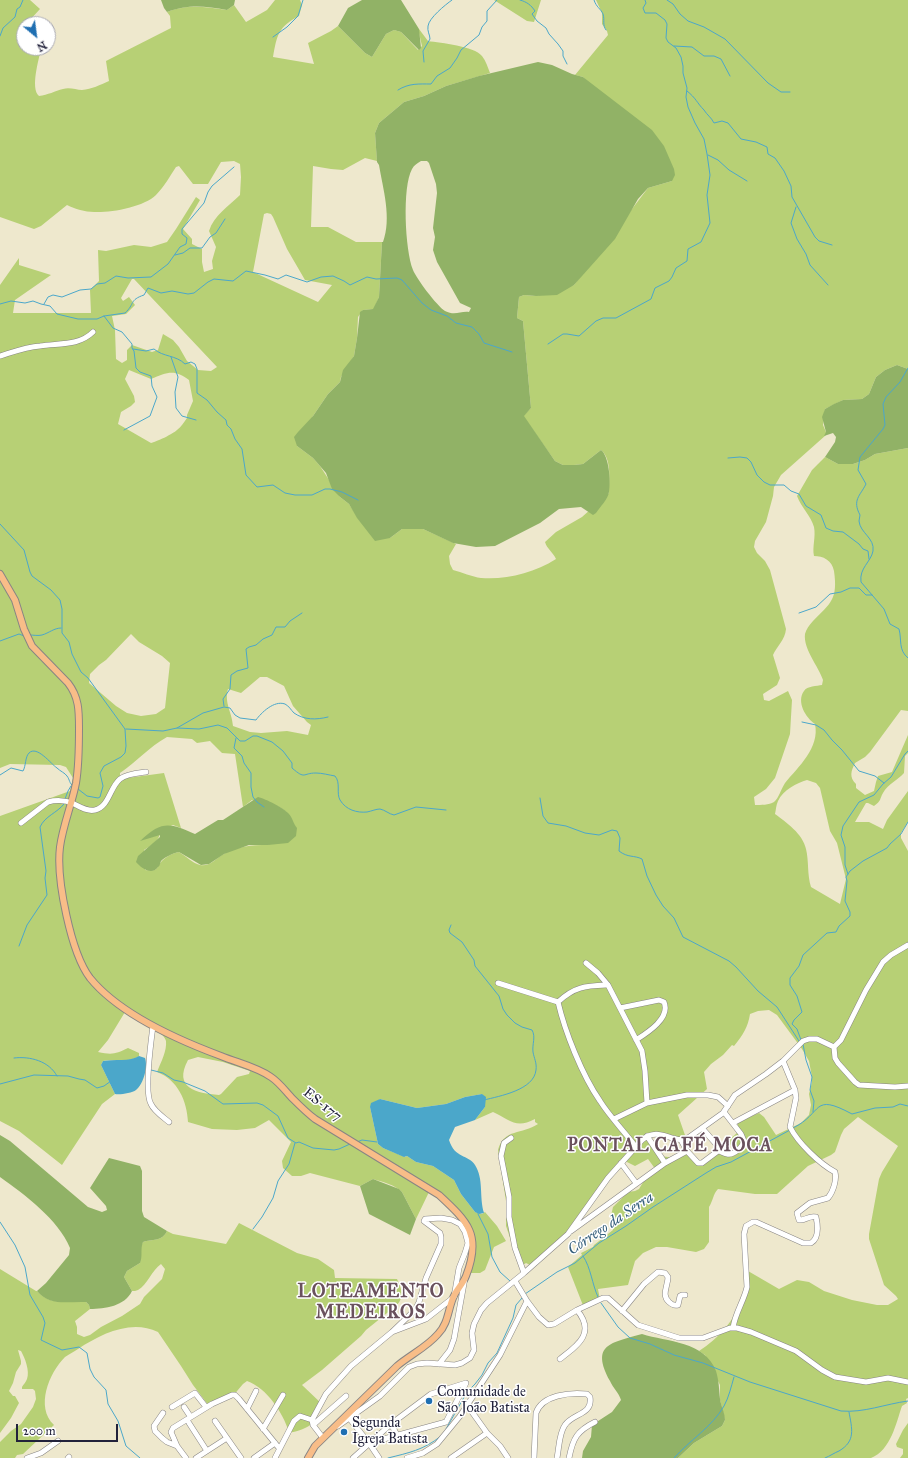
<!DOCTYPE html>
<meta charset="utf-8">
<style>
body{margin:0}
#map{position:relative;width:908px;height:1458px;overflow:hidden;background:#eee8cd;font-family:"IM FELL Great Primer",serif}
canvas{display:block}
.north{position:absolute;left:16px;top:16px;width:40px;height:40px;box-sizing:border-box;background:#fff;border:1px solid #a7a7b1;border-radius:50%;rotate:151deg;font-size:11px;font-weight:700;line-height:16px;text-align:center;color:#22223b}
.north::after{content:'';display:block;margin:auto;width:14px;height:18px;background:#1f6fb2;clip-path:polygon(50% 0,100% 100%,50% 72%,0 100%)}
.scale{position:absolute;left:16px;top:1424px;width:102px;height:18px;box-sizing:border-box;border:2px solid #22223b;border-top:0;padding-left:5px;font-size:12px;line-height:14px;white-space:nowrap;color:#22223b;-webkit-text-stroke:3px #fff;paint-order:stroke}
</style>
<div id="map">
<canvas width="908" height="1458"></canvas>
<div class="north">N</div>
<div class="scale">200 m</div>
</div>
<script>
const ctx = document.querySelector('canvas').getContext('2d');
ctx.lineJoin = 'round';
function paint(path, color) {
  ctx.fillStyle = color;
  ctx.fill(path, 'evenodd');
}
function strokePath(path, color, width, dash) {
  ctx.strokeStyle = color;
  ctx.lineWidth = width;
  ctx.lineCap = dash ? 'butt' : 'round';
  ctx.setLineDash(dash || []);
  ctx.stroke(path);
}
function label(font, color, halo, rows, align = 'center') {
  ctx.font = font + ' "IM FELL Great Primer",serif';
  ctx.lineWidth = 3;
  ctx.setLineDash([]);
  ctx.textBaseline = 'middle';
  ctx.strokeStyle = halo;
  ctx.fillStyle = color;
  for (const [text, x, y, turn = 0] of rows) {
    ctx.save();
    ctx.translate(x, y);
    ctx.rotate((+turn || 0) * Math.PI / 180);
    ctx.textAlign = isNaN(turn) ? turn : align;
    if (halo) ctx.strokeText(text, 0, 0);
    ctx.fillText(text, 0, 0);
    ctx.restore();
  }
}
paint(new Path2D(`
 M 0,0 L 30,0 L 40,9 L 29,21 L 30,24 L 24,24 L 24,48 L 41,48 C 39,60 30,88 39,96 C 48,95 55,91 63,89 C 70,87 76,90 82,90 C 92,89 100,85 109,81 L 106,61 L 171,28 L 170,16 L 167,12 C 189,4 204,7 227,10 L 234,5 L 246,22 L 267,10 L 275,0 L 300,0 L 302,5 L 299,16 C 278,27 277,35 273,57 L 314,64 L 308,43 L 331,31 L 338,26 L 365,53 L 372,57 L 386,34 L 394,30 L 401,32 L 418,50 L 422,46 L 419,33 L 419,29 L 428,41 C 441,43 474,46 482,56 C 486,61 488,68 490,73 L 446,86 L 424,96 L 404,102 L 379,123 L 375,133 L 377,161 L 365,158 L 343,170 L 331,169 L 313,166 L 311,227 L 328,227 L 356,242 L 382,242 L 379,297 L 374,309 L 363,310 L 358,317 L 357,338 L 354,356 L 341,377 L 340,382 L 328,394 L 313,416 L 297,446 L 313,458 L 320,466 L 340,497 L 349,504 L 360,521 L 390,538 L 402,529 L 423,529 L 456,544 L 449,556 L 450,564 L 453,570 C 462,572 472,577 481,578 C 506,580 534,573 556,559 C 553,552 547,549 545,542 L 556,532 L 582,517 L 609,493 C 609,480 612,459 601,450 L 583,464 L 574,465 L 563,465 L 555,461 L 523,416 L 531,408 L 523,321 L 517,318 L 519,297 L 524,295 L 536,296 L 574,285 L 648,188 L 672,181 L 583,77 L 575,75 L 608,35 L 607,31 L 602,24 L 602,13 L 596,0 L 908,0 L 908,369 L 897,365 L 885,370 L 876,377 L 869,394 L 862,399 L 843,400 L 825,409 L 823,425 L 826,432 L 826,435 L 781,475 L 774,487 L 773,496 L 766,522 L 755,541 L 754,547 L 757,553 L 765,561 L 770,570 L 786,629 C 785,640 777,646 773,655 L 780,678 L 777,685 L 763,694 L 764,700 L 769,701 L 788,691 L 792,700 L 790,734 L 775,778 L 766,789 L 754,797 L 755,805 C 761,805 769,805 774,802 C 779,798 781,789 785,783 C 798,767 820,748 815,724 C 806,718 796,702 804,691 C 807,686 817,686 822,685 L 823,680 C 819,667 803,649 805,634 C 806,630 809,625 813,621 C 831,603 838,599 834,571 C 832,560 823,556 814,556 C 812,547 816,537 814,527 C 811,516 801,507 797,496 L 812,470 L 825,457 L 838,464 L 853,464 L 865,460 L 875,454 L 908,448 L 908,711 L 901,710 L 870,752 L 865,757 L 855,763 C 851,771 849,777 856,784 L 856,788 L 865,795 L 874,791 L 876,782 L 878,776 L 892,772 L 908,735 L 908,753 L 905,756 L 904,773 C 898,780 888,784 883,793 C 879,800 882,800 874,806 L 868,803 L 866,803 L 855,822 L 869,822 L 883,829 L 887,820 L 908,791 L 908,822 L 901,833 L 901,838 L 908,851 L 908,1398 L 906,1399 L 907,1403 L 902,1406 C 896,1423 891,1450 871,1458 L 678,1458 L 694,1443 L 722,1426 L 725,1420 L 720,1400 L 720,1385 L 705,1355 L 699,1351 C 719,1338 734,1321 742,1299 C 745,1290 746,1280 748,1271 L 779,1289 L 797,1280 L 809,1282 L 824,1291 L 852,1300 L 877,1305 L 888,1305 L 898,1299 L 896,1296 L 884,1285 L 869,1239 L 869,1234 L 879,1179 L 882,1172 L 898,1146 L 858,1117 L 844,1129 L 841,1135 L 835,1152 L 831,1155 L 808,1166 L 777,1194 L 755,1194 L 718,1189 C 713,1194 713,1201 709,1207 L 709,1242 L 704,1249 L 696,1252 L 667,1247 L 656,1247 L 643,1253 L 635,1261 L 628,1285 L 598,1289 L 600,1300 L 584,1308 L 568,1267 L 582,1255 L 581,1253 L 593,1247 L 594,1245 L 613,1230 L 611,1216 L 613,1207 L 628,1192 L 635,1191 L 639,1189 L 645,1179 L 656,1170 L 648,1159 L 635,1166 L 621,1159 L 603,1181 L 566,1234 L 530,1265 L 526,1263 L 520,1267 L 506,1226 L 506,1201 L 498,1150 C 504,1128 522,1135 538,1124 L 535,1122 L 535,1119 C 516,1129 510,1120 493,1112 L 475,1120 L 485,1107 L 482,1094 L 465,1097 L 446,1104 L 417,1108 L 380,1099 L 370,1107 L 378,1144 L 383,1148 L 405,1157 L 407,1156 L 416,1162 L 433,1166 L 454,1180 L 461,1194 L 475,1212 L 482,1214 L 485,1212 L 497,1226 L 506,1241 L 494,1247 L 485,1270 L 480,1273 L 468,1273 C 469,1266 473,1248 472,1242 C 470,1226 442,1200 429,1192 L 416,1219 L 402,1192 C 395,1185 383,1182 373,1179 L 360,1186 L 310,1173 L 301,1176 L 292,1176 L 283,1168 L 282,1161 L 291,1142 L 269,1120 L 255,1128 L 237,1130 L 212,1129 L 188,1122 C 187,1101 178,1080 157,1072 C 161,1062 167,1051 166,1041 C 164,1031 135,1017 125,1012 L 108,1040 L 98,1052 C 112,1055 116,1054 128,1048 L 139,1053 L 139,1056 C 130,1063 114,1059 103,1061 L 101,1065 L 115,1094 L 102,1104 L 62,1165 L 19,1131 L 0,1121 L 0,816 L 70,791 L 73,778 L 66,767 L 60,765 L 10,764 L 0,768 L 0,285 L 19,258 L 19,265 L 51,275 L 15,300 L 13,313 L 91,313 L 90,290 L 99,281 L 98,250 L 106,251 L 134,245 L 151,247 L 167,242 L 176,229 L 196,197 L 200,200 L 183,229 L 192,239 L 192,244 L 202,249 L 202,262 L 204,272 L 213,269 L 212,261 L 216,247 L 209,231 C 214,215 229,206 240,195 L 241,177 L 240,164 L 234,161 L 221,162 L 208,184 L 193,184 L 179,166 L 176,167 C 170,176 164,187 156,195 C 144,207 110,213 94,212 C 85,212 75,209 67,205 L 41,226 L 34,229 L 0,217 ZM 267,213 L 271,214 L 273,217 L 287,249 L 305,280 L 332,285 L 318,302 L 253,272 L 264,214 ZM 132,279 L 134,279 L 217,367 L 211,371 L 198,370 L 187,361 L 179,347 L 173,340 L 163,334 L 158,350 L 152,352 L 132,345 L 127,350 L 127,360 L 122,363 L 116,359 L 115,330 L 112,316 L 126,314 L 135,305 L 129,297 L 123,301 L 121,298 ZM 129,370 L 151,379 C 167,372 175,369 189,380 L 193,401 L 187,415 L 187,418 C 184,422 181,427 177,430 C 173,434 156,442 151,443 L 118,424 L 121,412 L 131,406 L 135,402 L 134,396 L 125,379 ZM 131,634 L 139,642 L 162,656 L 170,663 L 165,708 L 156,714 L 141,716 L 127,713 L 116,706 L 89,683 L 90,674 L 99,665 L 106,660 ZM 260,677 L 267,677 L 284,686 L 293,706 L 307,722 L 311,725 L 308,735 L 287,731 L 261,733 L 250,732 L 233,726 C 232,712 224,703 228,689 L 241,693 ZM 167,737 L 192,739 L 197,743 L 210,741 L 222,753 L 235,754 L 243,807 L 252,800 C 270,804 286,804 293,823 L 268,845 C 251,845 237,846 222,855 C 216,859 209,867 200,865 C 192,863 186,856 179,852 C 173,853 165,857 161,862 C 155,870 158,871 145,870 L 144,850 C 150,846 158,842 160,834 L 141,840 L 173,825 L 181,828 L 164,773 L 120,779 L 120,773 C 136,762 149,747 167,737 ZM 807,780 L 816,783 L 820,788 L 830,831 L 837,843 L 846,879 L 840,904 L 811,887 C 807,874 809,861 806,849 C 803,834 786,822 775,814 C 776,810 776,805 778,801 C 783,790 797,783 807,780 ZM 769,1010 L 777,1015 L 802,1049 L 809,1061 L 812,1077 L 812,1082 L 809,1094 L 811,1105 L 809,1115 L 801,1123 L 776,1135 L 764,1117 L 759,1113 L 738,1122 L 737,1130 L 738,1132 L 728,1141 L 734,1150 L 726,1156 L 715,1150 L 701,1162 L 698,1163 L 689,1154 C 679,1157 663,1160 655,1152 C 652,1150 650,1144 648,1141 L 651,1136 L 686,1138 L 678,1115 L 707,1089 L 704,1072 L 711,1064 L 723,1055 L 732,1045 L 734,1046 C 743,1035 748,1027 750,1014 L 758,1011 ZM 198,1057 L 223,1062 L 250,1071 L 249,1074 L 237,1077 L 221,1094 L 219,1095 C 196,1093 173,1088 188,1060 Z
 M 494,0 L 541,0 L 534,22 L 527,21 Z
 M 239,1223 L 297,1253 L 318,1259 L 334,1270 L 335,1278 L 397,1279 C 401,1288 405,1296 397,1305 L 366,1330 L 361,1336 L 322,1370 L 302,1385 L 323,1405 C 320,1410 317,1418 313,1422 C 309,1428 295,1433 289,1432 C 283,1413 267,1388 247,1381 L 243,1384 L 232,1397 L 209,1406 L 193,1385 L 181,1366 L 158,1332 C 131,1319 101,1334 78,1349 C 74,1352 69,1354 65,1357 C 49,1373 35,1407 54,1425 L 23,1454 L 17,1455 L 15,1458 L 0,1458 L 0,1442 L 11,1431 L 21,1424 L 33,1407 L 36,1399 L 35,1391 L 33,1389 L 22,1389 L 22,1387 C 23,1385 26,1382 27,1379 C 30,1371 25,1358 21,1351 L 18,1350 L 21,1361 L 21,1364 L 16,1372 L 13,1383 L 9,1391 L 13,1396 L 15,1396 L 19,1403 L 11,1418 L 0,1433 L 0,1269 L 36,1291 L 37,1291 C 50,1306 68,1301 86,1302 L 89,1305 L 90,1309 L 75,1321 L 77,1327 L 77,1334 L 84,1337 L 90,1335 L 101,1327 L 122,1316 L 140,1304 L 144,1297 L 162,1279 L 165,1269 L 161,1264 C 152,1270 147,1285 138,1290 C 136,1291 134,1291 132,1291 L 124,1277 L 127,1271 L 140,1263 L 141,1246 L 143,1242 C 152,1239 162,1242 167,1231 L 173,1234 L 226,1244 Z
 M 908,1423 L 908,1458 L 900,1458 L 903,1454 L 903,1449 L 897,1447 L 896,1444 L 903,1430 Z`), '#b7d075');
paint(new Path2D(`
 M 161,0 L 235,0 L 234,5 L 227,10 C 204,6 189,4 167,12 L 164,8 Z
 M 362,0 L 401,0 L 419,29 L 421,48 L 419,50 L 401,32 L 394,30 L 386,34 L 372,57 L 365,53 L 338,26 L 348,8 Z
 M 538,62 L 552,65 L 572,74 L 583,77 L 652,130 L 664,146 L 674,169 L 675,175 L 672,181 L 648,188 L 638,199 L 615,239 L 574,285 L 557,295 L 536,296 L 524,295 L 519,297 L 517,318 L 523,321 L 531,408 L 524,416 L 555,461 L 563,465 L 574,465 L 583,464 L 601,450 C 609,456 611,481 609,492 C 608,499 600,507 596,513 L 593,515 L 581,507 L 559,509 L 540,523 L 495,546 L 476,547 L 453,543 L 423,529 L 402,529 L 390,538 L 375,541 L 357,518 L 349,504 L 340,497 L 332,489 L 326,473 L 320,466 L 313,458 L 297,446 L 294,437 L 298,432 L 313,416 L 328,394 L 340,382 L 343,370 L 354,356 L 357,338 L 360,312 L 363,310 L 373,309 L 379,297 L 382,242 L 383,242 C 392,218 383,189 379,165 L 377,162 L 375,133 L 379,123 L 404,102 L 424,96 L 446,86 L 479,76 ZM 421,161 L 427,161 L 429,163 L 436,184 L 437,193 L 433,228 L 435,237 L 433,250 L 437,262 L 460,303 L 471,308 L 469,312 C 460,311 455,316 445,311 C 437,306 416,278 413,270 C 405,250 402,187 412,169 C 414,165 418,163 421,161 Z
 M 897,365 L 908,369 L 908,448 L 875,454 L 865,460 L 853,464 L 838,464 L 825,457 L 835,442 L 836,437 L 833,433 L 824,436 L 826,432 L 822,417 L 825,409 L 834,404 L 843,400 L 862,399 L 869,394 L 876,377 L 885,370 Z
 M 258,797 C 266,799 284,808 289,814 C 293,819 293,823 297,828 L 296,836 L 288,843 L 268,845 L 249,845 L 224,854 L 209,864 L 201,865 L 179,852 C 173,853 165,857 161,861 C 160,863 160,866 158,867 C 152,876 141,868 136,862 L 138,856 L 160,837 L 160,835 L 140,841 C 162,820 170,823 195,834 L 218,820 L 223,820 Z
 M 0,1135 L 10,1141 L 88,1207 L 102,1212 L 107,1210 L 106,1206 L 90,1188 L 109,1158 L 140,1166 L 142,1171 L 142,1211 L 144,1217 L 167,1231 C 162,1242 152,1239 143,1242 C 140,1249 143,1256 140,1263 L 127,1271 L 124,1277 L 132,1291 C 125,1306 105,1309 90,1309 L 89,1305 L 86,1302 C 68,1301 50,1307 37,1291 L 46,1283 L 69,1255 L 70,1248 C 58,1219 25,1195 0,1177 Z
 M 373,1179 L 399,1189 L 402,1192 L 416,1219 L 410,1235 L 369,1214 L 360,1186 Z
 M 642,1334 C 667,1342 705,1341 716,1371 C 719,1381 719,1389 720,1399 C 721,1406 725,1413 725,1420 L 722,1426 L 694,1443 L 678,1458 L 582,1458 L 583,1451 L 591,1437 L 592,1425 L 612,1412 L 621,1400 C 619,1393 613,1388 610,1381 C 590,1344 611,1343 642,1334 Z`), '#91b266');
paint(new Path2D(`
 M 139,1056 L 145,1058 C 148,1066 144,1084 136,1090 C 132,1093 120,1095 115,1094 L 101,1065 L 103,1061 C 114,1059 130,1062 139,1056 Z
 M 482,1094 L 486,1097 L 485,1107 L 475,1120 L 455,1127 L 449,1140 C 455,1159 468,1154 475,1165 C 484,1179 479,1197 484,1213 L 479,1214 L 475,1212 L 461,1194 L 454,1180 L 433,1166 L 416,1162 L 407,1156 L 404,1157 L 383,1148 L 378,1144 L 370,1107 L 371,1103 L 380,1099 L 417,1108 L 446,1104 L 465,1097 Z`), '#4ba7ca');
strokePath(new Path2D(`
 M 520,0 C 527,2 531,5 535,11 L 532,14 L 537,21 L 546,28 L 549,34 L 558,44 L 563,51 L 563,56 L 567,64
 M 594,0 C 596,7 601,9 603,14 C 605,20 602,25 606,30
 M 667,0 L 673,4 L 680,14 L 688,21 L 704,27 L 725,39 L 768,83 L 781,92 L 790,92
 M 0,36 L 3,28 L 15,17 L 17,9 L 20,7 L 23,0
 M 273,37 L 287,27 L 298,16 L 303,0
 M 674,46 L 692,47 L 704,56 L 714,56 L 721,59 L 730,76
 M 424,62 L 423,51 L 430,39 C 430,35 427,31 428,26 C 429,18 445,5 452,0
 M 398,90 C 409,83 419,84 431,84 L 437,76 L 450,68 L 457,58 L 461,50 L 479,35 L 482,27 L 487,21 L 487,11 L 497,0
 M 687,91 C 696,98 697,103 704,110 C 707,115 711,117 714,123 L 722,121 L 728,123 L 741,139 L 756,142 L 767,147 L 768,154 L 775,158 L 784,171 L 791,186 L 792,197 L 815,237 L 819,241 L 832,245
 M 708,155 L 718,160 L 729,170 L 747,181
 M 796,207 L 791,223 L 797,239 L 806,254 L 810,265 L 828,285
 M 175,255 L 183,253 L 190,248 L 202,248 L 210,237 L 216,233 L 225,219
 M 0,304 L 11,301 L 25,303 L 33,301 L 41,304 L 50,306 L 57,314 L 78,319 L 97,319 L 104,316 L 125,313 C 135,304 129,300 144,295 L 148,288 L 161,293 L 172,291 L 188,294 L 194,293 L 208,282 L 214,279 L 233,281 L 246,271 L 265,275 L 278,279 L 286,275 L 307,282 L 321,277 L 333,276 L 344,281 L 350,285 L 367,277 L 376,279 L 397,278 L 402,280 L 422,303 L 431,310 L 447,316 L 456,323 L 472,327 L 479,334 L 484,343 L 512,352
 M 44,304 L 48,297 L 53,295 L 62,297 L 80,290 L 91,289 L 97,284 L 105,283 L 116,276 L 128,278 L 151,277 L 168,264 L 180,247 L 186,244 L 187,238 L 182,234 L 182,229 L 204,203 L 208,192 L 212,186 L 234,167
 M 104,316 L 113,328 L 122,332 L 132,344 L 132,348 L 134,351 L 136,368 L 140,372 L 151,376 L 152,386 L 157,397 L 150,416 L 124,430
 M 548,344 L 563,334 L 567,334 L 579,336 L 596,321 L 603,318 L 616,318 L 651,299 L 655,288 L 669,281 L 672,277 L 676,268 L 687,261 L 688,249 L 701,242 L 710,223 L 707,195 L 710,175 L 707,154 L 704,139 L 695,123 L 688,107 L 686,97 L 687,88 L 683,73 L 683,66 L 681,57 L 676,48 L 668,42 L 666,38 L 667,24 L 665,20 L 656,13 L 645,13 L 643,8 L 646,3 L 645,0
 M 133,349 L 146,351 L 154,349 C 163,357 176,355 185,364 L 191,362 L 195,364 L 197,369 L 197,393 L 207,400 L 217,412 L 226,420 L 227,425 L 231,429 L 235,439 L 242,449 L 246,475 L 257,487 L 273,485 L 285,493 L 295,495 L 312,495 L 325,489 L 330,489 L 342,492 L 358,500
 M 171,357 L 178,377 L 175,392 L 176,408 L 182,416 L 196,420
 M 908,368 L 900,382 L 886,397 L 883,404 L 885,425 L 883,429 L 860,457 L 858,470 L 866,484 C 860,496 852,500 860,515 C 860,517 859,519 859,521 C 860,533 875,538 873,551 C 871,562 859,568 861,582 L 884,609 L 890,624 L 899,629 C 902,640 898,650 908,658
 M 728,458 L 740,457 L 747,458 L 751,462 L 757,475 L 764,482 L 770,485 L 784,485 L 791,491 L 799,494 L 806,506 L 821,515 L 826,528 L 833,531 L 843,532 L 859,544 L 863,549 L 868,551 L 869,559
 M 0,524 L 24,550 L 30,572 L 32,576 L 51,590 L 60,600 L 62,609 L 62,633 L 69,642 L 72,654 L 81,672 L 88,678 L 125,729 L 126,746 L 125,753 L 121,757 L 104,766 L 100,773 L 103,786 L 100,797 L 98,798 L 87,796 L 78,789
 M 799,613 L 816,607 L 830,594 L 841,592 L 850,588 L 859,588 L 866,595 L 872,595
 M 29,635 C 34,635 38,636 42,635 C 49,633 54,628 61,628
 M 0,641 L 19,634 L 24,636
 M 224,706 L 223,699 L 230,689 L 231,675 L 237,671 L 248,668 L 246,649 L 249,647 L 256,645 L 263,639 L 272,635 L 276,627 L 285,627 L 290,621 L 302,613
 M 802,722 L 816,725 L 824,730 L 832,740 L 842,750 L 859,771 L 875,776 L 884,783
 M 177,728 L 203,713 L 224,707 L 230,708 L 235,715 L 240,718 L 256,720 C 261,713 274,700 285,704 C 289,706 291,710 294,713 C 304,720 316,720 328,717
 M 126,729 L 163,731 L 177,728 L 199,729 L 218,725 L 227,728 L 240,741 L 245,741 L 253,736 L 257,736 L 272,742 L 283,751 L 292,763 L 292,768 C 306,780 302,773 316,773 C 322,773 329,775 335,776 C 341,783 336,793 340,800 C 346,810 357,813 367,812 C 372,811 376,809 380,809 C 385,810 389,814 394,815 L 416,807 L 446,810
 M 236,738 L 234,748 L 242,756 L 244,763 L 251,773 L 251,787 L 253,797 L 257,802 L 264,807
 M 0,775 L 11,768 L 23,771 C 26,766 25,757 29,753 C 37,745 51,764 57,768 C 60,771 65,773 67,776 C 70,780 69,783 73,786
 M 540,798 L 543,816 L 548,823 L 566,826 L 585,833 L 599,835 L 612,830 L 617,831 L 620,838 L 619,851 C 628,858 634,855 642,859 L 647,876 L 656,895 L 663,906 L 674,918 L 683,937 L 729,961 L 736,967 L 758,991 L 777,1007 L 799,1041
 M 65,799 L 68,791 L 71,786
 M 848,874 L 845,865 L 845,847 L 841,835 L 843,826 L 859,802 L 874,795 L 883,784 L 891,777 L 905,754 L 908,751
 M 451,925 L 449,930 L 450,933 L 462,942 L 474,960 L 475,966 L 499,996 L 503,1009 L 507,1015 L 515,1023 L 522,1027 L 532,1030 C 536,1037 532,1044 533,1052 C 534,1058 537,1063 536,1070 C 534,1090 500,1096 484,1100
 M 19,946 L 27,925 L 47,895 L 45,878 L 46,871 L 40,827 C 45,816 57,813 64,804
 M 801,1040 L 797,1029 L 792,1024 L 794,1020 L 802,1012 L 797,996 L 790,985 L 790,978 L 799,966 L 803,955 L 827,933 L 836,932 L 839,926 L 850,916 L 850,912 L 845,901 L 847,881 L 846,877 L 850,871 L 863,861 L 887,848 L 890,844 L 901,834 L 908,822
 M 803,1044 L 806,1060 L 812,1077 L 810,1090 L 814,1101 L 813,1112
 M 14,1058 C 30,1056 49,1061 57,1076
 M 151,1070 L 163,1073 L 174,1080 L 183,1082 L 205,1091 L 223,1104 L 257,1103 L 263,1105 L 278,1116 L 288,1138 L 296,1143 L 299,1142 L 313,1148 L 334,1150 L 339,1149 L 350,1144
 M 0,1084 L 34,1075 L 68,1076 L 79,1079 L 85,1080 L 97,1088 L 104,1086 L 111,1081
 M 793,1128 C 824,1113 811,1092 852,1114 L 875,1108 L 893,1107 L 900,1104 L 908,1106
 M 357,1142 L 362,1140 L 377,1142
 M 478,1214 L 488,1234 L 492,1257 L 500,1272 L 510,1281
 M 0,1222 L 15,1245 L 25,1267 L 30,1295 L 43,1317 L 45,1323 L 41,1340 L 62,1350 L 79,1347 L 87,1353 L 90,1369 L 94,1377 L 106,1390 L 108,1404 L 118,1421 L 126,1446 L 140,1458
 M 253,1229 L 262,1217 L 273,1198 L 278,1181 L 289,1164 L 295,1143
 M 583,1256 C 591,1268 592,1284 598,1297
 M 525,1294 L 557,1272 L 575,1263 L 599,1243 L 626,1226 L 653,1207 L 706,1173 L 716,1167 L 731,1162 L 790,1130
 M 601,1303 L 618,1327 L 630,1338 L 650,1344 L 674,1355 L 703,1363 L 750,1382 L 841,1411 C 864,1413 885,1404 908,1401
 M 446,1429 L 467,1392 L 475,1384 L 482,1375 L 488,1363 L 497,1353 L 513,1318 L 516,1305 L 522,1298
 M 388,1458 C 408,1453 424,1450 441,1436
 M 674,1458 C 690,1440 712,1427 724,1406 C 729,1397 731,1387 734,1377
 M 825,1458 C 830,1456 834,1453 839,1451 C 856,1441 852,1429 849,1412`), '#4ba7ca', 1);
const minor = new Path2D(`
 M 0,356 C 13,352 26,347 40,346 C 59,343 79,346 93,332
 M 21,823 L 48,802 C 55,800 65,800 72,803 C 79,806 87,812 95,810 C 109,807 110,787 120,779 C 126,774 138,773 146,772
 M 586,963 L 598,973 L 608,985 L 642,1051 L 645,1071 L 647,1103
 M 498,983 L 558,1002 C 575,986 586,986 608,985
 M 558,1002 C 565,1032 582,1075 600,1101 C 610,1117 624,1131 636,1147
 M 620,1008 L 659,1000 L 664,1002 C 671,1018 647,1033 636,1040
 M 153,1026 C 151,1041 144,1093 151,1104 C 154,1111 163,1117 169,1122
 M 834,1047 L 841,1040 L 866,990 L 883,962 L 891,955 L 908,945
 M 614,1119 L 647,1103 L 687,1095 L 708,1095 L 718,1097 L 728,1106
 M 733,1123 L 795,1090
 M 702,1128 L 723,1152
 M 647,1136 L 665,1163
 M 511,1138 L 504,1143 L 501,1156 L 509,1197 L 509,1217 L 515,1248 L 524,1273
 M 681,1140 L 687,1151 L 698,1163 L 702,1163 L 718,1151 C 721,1151 724,1154 727,1154 C 734,1156 743,1146 744,1141 L 741,1134 L 724,1112
 M 621,1163 L 636,1183
 M 571,1231 L 665,1163 L 687,1151
 M 527,1301 L 539,1317 L 548,1325 L 554,1324 L 577,1310 C 596,1333 578,1345 560,1359
 M 577,1310 L 603,1298 L 608,1298 L 638,1325 L 679,1338 L 703,1338 L 730,1328 L 737,1328 L 751,1332 L 796,1351 L 822,1370 L 835,1377 L 866,1382 L 888,1378 L 908,1382
 M 622,1311 L 644,1284 L 658,1272 L 665,1273 L 668,1277 C 668,1286 661,1295 669,1302 C 672,1305 674,1306 678,1305 L 680,1296 L 682,1295 L 685,1295
 M 733,1328 C 735,1313 744,1301 747,1287 L 744,1234 L 746,1226 L 753,1222 L 756,1222 L 803,1243 L 811,1243 C 819,1238 818,1226 816,1217 C 809,1215 805,1221 799,1220 L 797,1213 L 810,1203 L 828,1198 C 833,1192 837,1180 835,1172 C 820,1164 798,1143 790,1127 L 796,1098 L 795,1090 L 783,1061
 M 439,1364 L 450,1350 L 454,1339 L 465,1278
 M 467,1405 L 487,1433 L 500,1446 L 508,1458
 M 172,1407 L 195,1393 L 206,1407
 M 184,1407 L 190,1416
 M 247,1409 L 256,1391
 M 163,1413 L 154,1426 L 155,1431 L 162,1438 L 167,1442 L 177,1446 L 186,1458
 M 349,1418 L 369,1443 L 379,1458
 M 215,1421 L 241,1458
 M 189,1423 L 207,1451
 M 391,1424 L 397,1435
 M 313,1425 L 346,1396
 M 338,1426 L 380,1396 L 409,1367 L 417,1364 L 427,1363 L 455,1365 L 462,1363 L 470,1358 L 474,1350 L 472,1333 L 474,1324 L 481,1310 L 487,1303 L 524,1273 L 568,1234 L 608,1178 L 642,1140 C 660,1125 672,1145 688,1138 L 723,1113 L 735,1095 L 766,1074 L 783,1061 L 803,1041 L 809,1039 L 817,1039 L 834,1047 L 835,1058 L 838,1063 L 855,1082 L 859,1085 L 895,1087 L 908,1086
 M 263,1429 L 283,1395
 M 323,1438 L 313,1425 L 312,1420 L 326,1394 L 351,1366 L 392,1332 L 426,1319 L 454,1297 L 459,1268 L 465,1253 L 468,1243 L 465,1232 L 460,1224 L 452,1220 L 441,1218 L 425,1219 L 424,1221 L 440,1233 L 441,1237 L 441,1244 L 426,1278 L 419,1302 L 415,1310 L 392,1332
 M 177,1446 L 171,1432 L 173,1428 L 212,1404 L 232,1395 L 235,1395 L 239,1399 L 279,1448
 M 27,1458 L 41,1453 L 58,1441
 M 68,1458 L 69,1457
 M 196,1458 L 227,1438
 M 254,1458 L 275,1443
 M 275,1458 L 294,1421 L 300,1416 L 312,1420
 M 353,1458 L 391,1424 L 431,1394 L 466,1383 L 446,1422 L 369,1443
 M 407,1458 L 423,1453 L 437,1444 L 460,1416 L 500,1355 L 527,1301 L 515,1281
 M 451,1458 L 487,1433
 M 534,1458 L 536,1413 C 542,1395 570,1392 587,1394 L 590,1397 C 593,1415 573,1413 565,1425 C 559,1433 559,1448 557,1458
 M 569,1458 C 573,1438 577,1431 595,1422`);
const major = new Path2D(`
 M 0,574 L 15,600 L 24,629 L 32,646 L 68,683 C 79,697 79,711 79,728 C 79,747 79,765 76,783 C 72,804 63,825 60,847 C 56,879 71,953 90,978 C 120,1015 178,1040 221,1056 C 238,1063 257,1067 271,1077 C 280,1083 286,1092 293,1099 C 300,1106 307,1113 315,1119 L 439,1195 C 468,1222 482,1235 466,1276 C 463,1284 456,1290 453,1298 C 448,1310 448,1324 438,1334 C 427,1347 410,1355 397,1366 L 315,1446 L 308,1458`);
strokePath(minor, '#888584', 6);
strokePath(major, '#888584', 8);
strokePath(minor, '#fff', 5);
strokePath(major, '#f8bd88', 6);
for (const [x, y, r, color] of [
 [429,1401,4,"#1f6fb2"],
 [344,1432,4,"#1f6fb2"]
]) {
  const dot = new Path2D();
  dot.arc(x, y, r, 0, 2 * Math.PI);
  ctx.fillStyle = color;
  ctx.fill(dot);
  strokePath(dot, '#fff', 1.5);
}
label('14px', '#22223b', '#fff', [
 ["ES-177",322,1105,38]
]);
label('14px', '#22223b', '#fff', [
 ["Comunidade de",437,1393],
 ["São João Batista",437,1409],
 ["Segunda",352,1424],
 ["Igreja Batista",352,1440]
], 'left');
label('italic 15px', '#345e7b', '#fff', [
 ["Córrego da Serra",611,1224,-34]
]);
ctx.letterSpacing = '1px';
label('bold 18px', '#6a515d', '#fff', [
 ["PONTAL CAFÉ MOCA",670,1147],
 ["LOTEAMENTO",371,1293],
 ["MEDEIROS",371,1314]
]);
ctx.letterSpacing = '0px';
</script>
